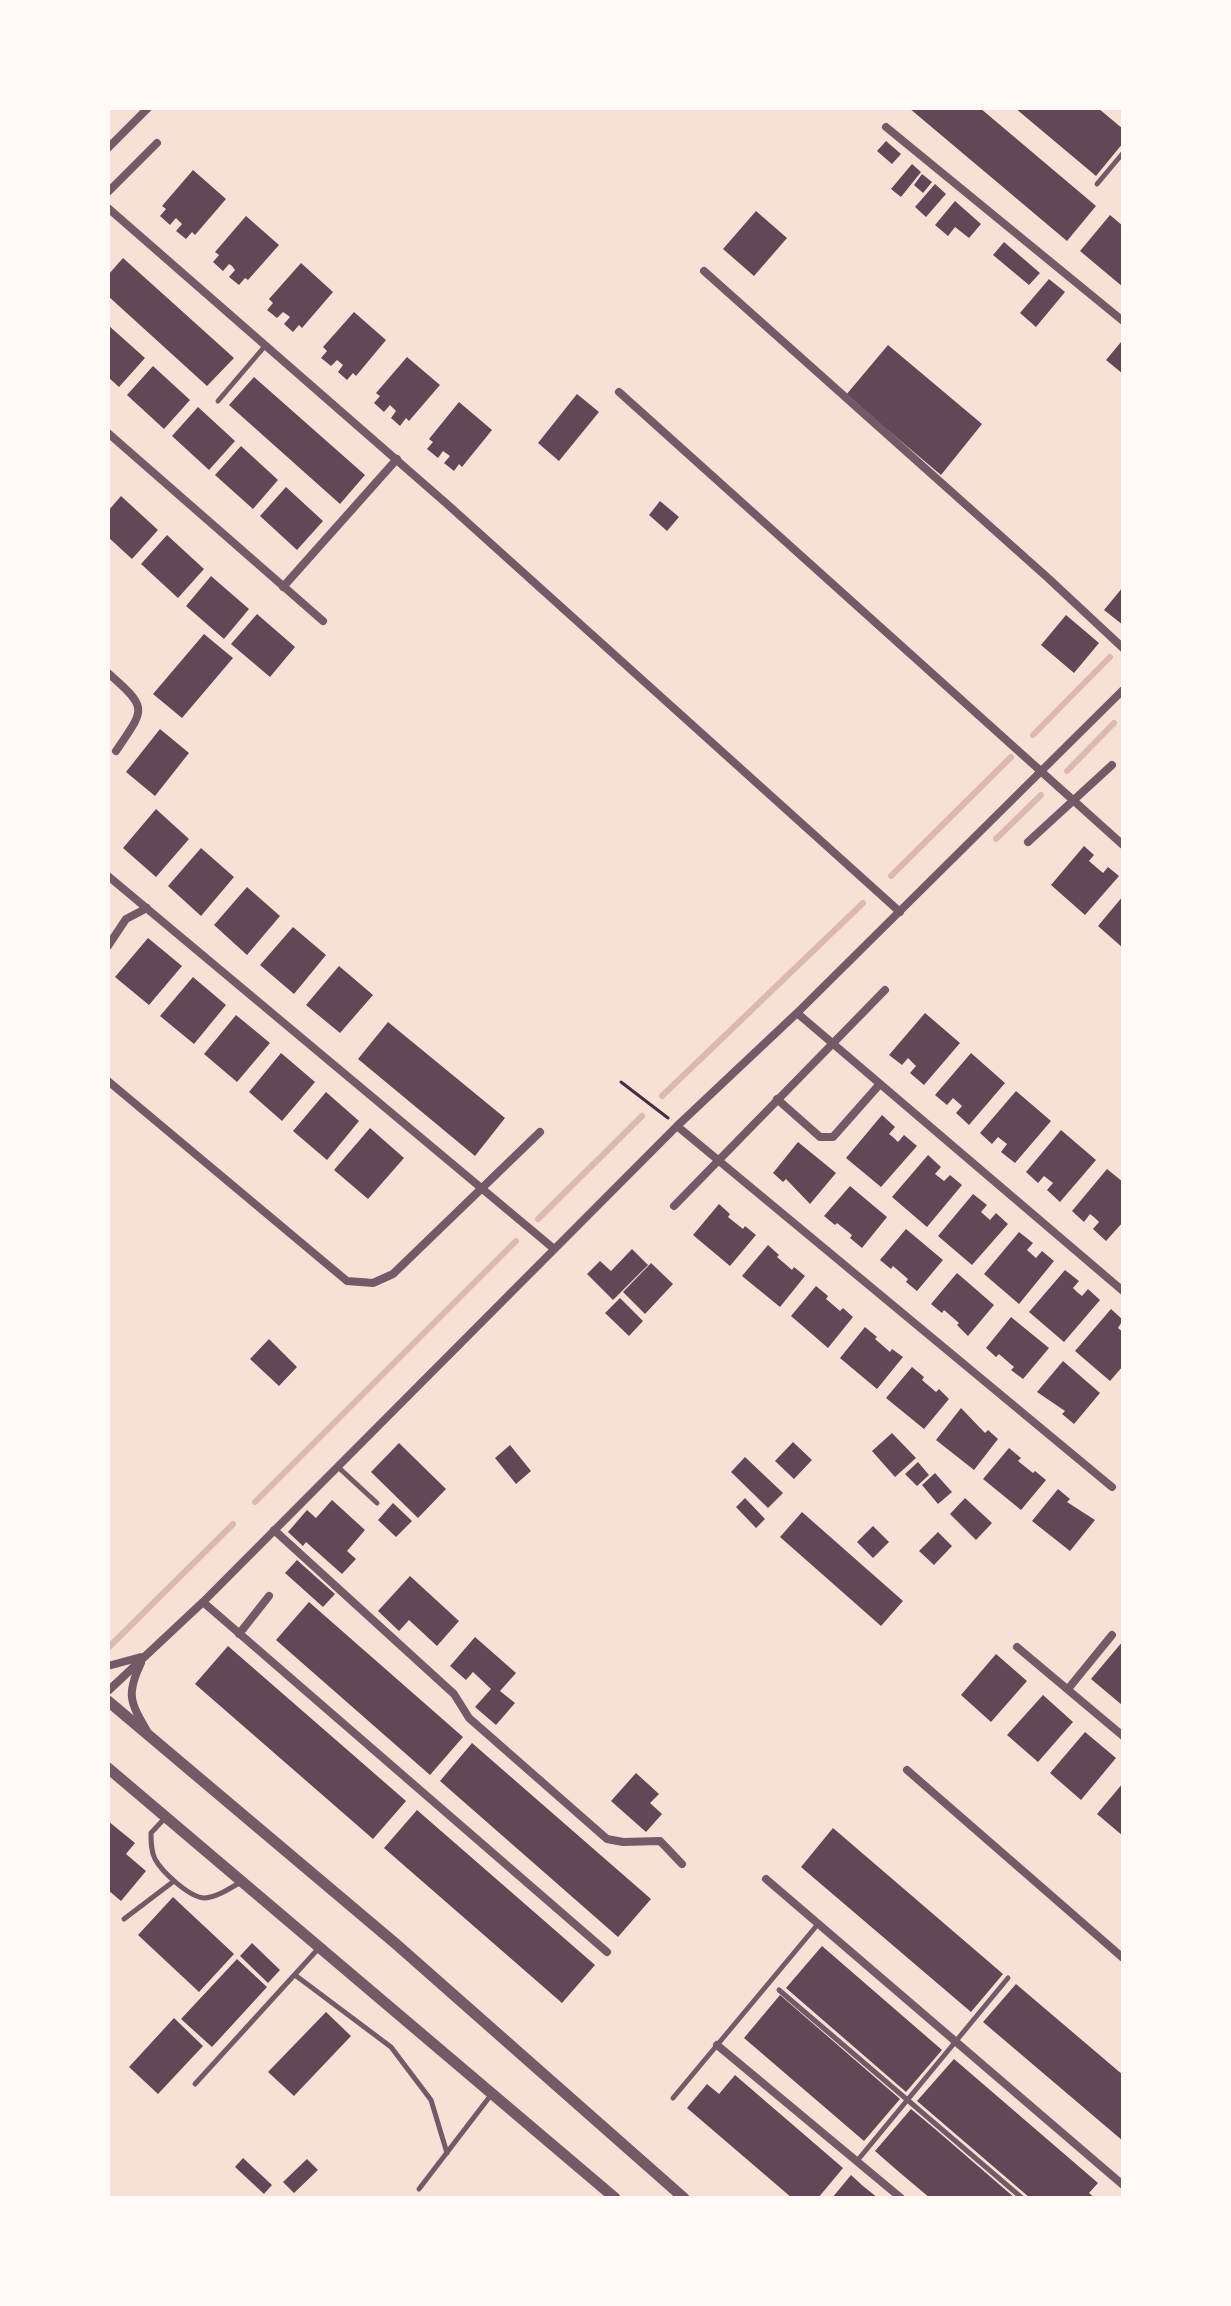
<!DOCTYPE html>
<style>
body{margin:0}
#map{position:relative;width:1231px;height:2306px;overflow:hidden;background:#f7e1d7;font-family:"Exo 2",sans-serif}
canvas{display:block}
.frame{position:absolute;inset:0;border:110px solid #fffaf5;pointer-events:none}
</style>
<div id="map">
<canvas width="1231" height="2306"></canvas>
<div class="frame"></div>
</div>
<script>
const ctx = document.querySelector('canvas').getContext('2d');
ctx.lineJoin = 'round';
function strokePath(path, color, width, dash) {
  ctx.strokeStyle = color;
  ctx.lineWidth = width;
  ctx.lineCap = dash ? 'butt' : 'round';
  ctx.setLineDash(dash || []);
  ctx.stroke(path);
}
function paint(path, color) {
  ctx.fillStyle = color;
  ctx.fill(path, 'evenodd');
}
strokePath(new Path2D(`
 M 1033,735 L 1110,657
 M 1067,771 L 1114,723
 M 996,839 L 1041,795
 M 891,876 L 1011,757
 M 662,1096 L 863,903
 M 538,1219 L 642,1116
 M 255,1502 L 516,1241
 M 108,1648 L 233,1524`), '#dcb8b0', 6);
paint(new Path2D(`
 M 909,108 L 980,108 L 1096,206 L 1067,241 Z
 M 1015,108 L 1098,108 L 1123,129 L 1123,143 L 1096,176 Z
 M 886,141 L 901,154 L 892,164 L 877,151 Z
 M 912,164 L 921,172 L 901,197 L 891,189 Z
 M 193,170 L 226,199 L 195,235 L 192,232 L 186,239 L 176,231 L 182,224 L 176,218 L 170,225 L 160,216 L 166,209 L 162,206 Z
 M 922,174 L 932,182 L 923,193 L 914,185 Z
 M 935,184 L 946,194 L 926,217 L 915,207 Z
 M 955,201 L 981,224 L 969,238 L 955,227 L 948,236 L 935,225 Z
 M 756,211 L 787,238 L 754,276 L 723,249 Z
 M 1110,215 L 1123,226 L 1123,287 L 1080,251 Z
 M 246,216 L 279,245 L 248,280 L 245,278 L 239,285 L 229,277 L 235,270 L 232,266 L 229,264 L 223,271 L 213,262 L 219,255 L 215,252 Z
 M 1004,242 L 1040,273 L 1029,285 L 993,255 Z
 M 123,258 L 234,358 L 207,386 L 108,296 L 108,275 Z
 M 301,263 L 333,292 L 302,328 L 299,325 L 293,332 L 284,324 L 290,317 L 286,314 L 283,312 L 277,318 L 267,310 L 273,303 L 269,299 Z
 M 1049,279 L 1065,292 L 1036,327 L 1020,313 Z
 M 354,312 L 386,340 L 356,376 L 353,373 L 347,380 L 338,372 L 343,365 L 337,360 L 331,366 L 321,358 L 327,351 L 323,347 Z
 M 108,325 L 145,358 L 119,387 L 108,377 Z
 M 1121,342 L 1123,344 L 1123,374 L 1106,360 Z
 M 888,345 L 982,424 L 941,475 L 846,395 Z
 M 407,357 L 440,385 L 409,421 L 406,418 L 400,426 L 391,418 L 396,411 L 390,405 L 384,412 L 374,403 L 380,396 L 376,393 Z
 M 153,366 L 190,400 L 164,429 L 127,395 Z
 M 254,377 L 365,475 L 340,504 L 229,405 Z
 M 577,394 L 599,412 L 559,461 L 538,443 Z
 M 459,402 L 492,430 L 462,467 L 459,464 L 454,471 L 444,463 L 450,456 L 443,451 L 438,458 L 427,449 L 433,442 L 429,439 Z
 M 198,407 L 235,441 L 209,470 L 172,436 Z
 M 241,446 L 278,480 L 253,509 L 215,475 Z
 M 286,487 L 323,521 L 297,550 L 260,516 Z
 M 121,496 L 158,530 L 132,559 L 108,537 L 108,511 Z
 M 660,501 L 679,517 L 667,531 L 649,515 Z
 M 167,535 L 204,569 L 178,598 L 141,564 Z
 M 211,576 L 249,609 L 224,639 L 186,606 Z
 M 1123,587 L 1123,625 L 1104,610 Z
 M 257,614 L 295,647 L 270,677 L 231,644 Z
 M 1066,615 L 1099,643 L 1074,673 L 1041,645 Z
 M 204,634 L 233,658 L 182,718 L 153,694 Z
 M 160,729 L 189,753 L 155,796 L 126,772 Z
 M 156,809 L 189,839 L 156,877 L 123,848 Z
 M 1084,846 L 1094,855 L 1089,861 L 1103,873 L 1108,867 L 1119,876 L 1085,915 L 1051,885 Z
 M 201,848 L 234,877 L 201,916 L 168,886 Z
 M 247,887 L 280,916 L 247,955 L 214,925 Z
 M 1123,896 L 1123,948 L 1098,926 Z
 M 293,927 L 326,955 L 294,994 L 260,965 Z
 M 148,938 L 182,966 L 149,1005 L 115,977 Z
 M 339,966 L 373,995 L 340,1033 L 306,1005 Z
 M 193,977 L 226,1005 L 194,1044 L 160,1016 Z
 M 925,1013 L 960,1043 L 924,1085 L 910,1073 L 916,1066 L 908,1058 L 902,1065 L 889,1055 Z
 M 236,1015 L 270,1043 L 237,1082 L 204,1054 Z
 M 388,1022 L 505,1118 L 475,1156 L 358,1059 Z
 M 281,1053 L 315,1082 L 282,1121 L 249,1092 Z
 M 971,1053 L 1005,1083 L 969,1125 L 956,1113 L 962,1106 L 953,1098 L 947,1105 L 935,1095 Z
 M 1016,1091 L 1051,1121 L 1015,1163 L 1001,1152 L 1007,1144 L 998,1137 L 992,1144 L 980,1133 Z
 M 326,1092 L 359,1121 L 327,1160 L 293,1131 Z
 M 882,1115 L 895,1127 L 889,1134 L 894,1138 L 898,1142 L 904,1135 L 917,1146 L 881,1187 L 846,1158 Z
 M 370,1128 L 404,1158 L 368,1199 L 334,1170 Z
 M 1061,1130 L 1096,1160 L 1060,1202 L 1047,1190 L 1053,1183 L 1044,1176 L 1038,1183 L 1026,1172 Z
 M 798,1142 L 836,1173 L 810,1204 L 786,1179 L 783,1182 L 773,1173 Z
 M 928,1155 L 941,1167 L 935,1174 L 944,1181 L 950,1175 L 962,1185 L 927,1227 L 892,1197 Z
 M 1107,1169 L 1123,1182 L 1123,1222 L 1106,1241 L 1093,1229 L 1099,1222 L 1095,1218 L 1090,1214 L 1084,1222 L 1072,1211 Z
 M 850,1186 L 887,1217 L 862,1248 L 850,1238 L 852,1235 L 837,1223 L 835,1225 L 824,1216 Z
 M 973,1194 L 987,1205 L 981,1212 L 990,1220 L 996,1213 L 1008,1224 L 972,1265 L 938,1236 Z
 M 719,1204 L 730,1214 L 728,1217 L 743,1229 L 745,1226 L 756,1235 L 730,1266 L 693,1235 Z
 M 906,1229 L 943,1260 L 917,1291 L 906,1282 L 908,1279 L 893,1266 L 891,1269 L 880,1260 Z
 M 1019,1232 L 1033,1243 L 1027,1250 L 1036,1258 L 1042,1251 L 1054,1261 L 1019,1304 L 984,1274 Z
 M 768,1245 L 779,1255 L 777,1257 L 784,1263 L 792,1270 L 794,1267 L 805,1276 L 780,1307 L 742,1276 Z
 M 632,1249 L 648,1265 L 613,1300 L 587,1274 L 600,1261 L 611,1271 Z
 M 651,1263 L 673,1284 L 645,1314 L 623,1292 Z
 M 1065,1270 L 1079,1281 L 1073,1288 L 1077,1292 L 1082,1296 L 1088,1289 L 1100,1300 L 1064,1342 L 1029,1312 Z
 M 957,1273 L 994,1305 L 968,1336 L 957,1325 L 959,1323 L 944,1310 L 942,1313 L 931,1304 Z
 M 816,1286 L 828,1296 L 826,1299 L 832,1304 L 840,1311 L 843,1308 L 853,1317 L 828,1348 L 791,1316 Z
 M 620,1298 L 643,1321 L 629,1336 L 605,1313 Z
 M 1111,1309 L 1123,1320 L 1118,1328 L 1123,1332 L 1123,1366 L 1110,1381 L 1075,1351 Z
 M 1011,1317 L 1049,1348 L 1023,1379 L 1011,1370 L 1014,1367 L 1007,1361 L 999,1354 L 996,1357 L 986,1348 Z
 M 865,1327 L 877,1337 L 875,1339 L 882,1345 L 890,1352 L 892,1349 L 903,1357 L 877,1389 L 840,1358 Z
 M 269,1339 L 297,1367 L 279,1386 L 250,1359 Z
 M 1063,1361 L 1100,1393 L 1074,1424 L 1062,1414 L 1065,1411 L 1037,1392 Z
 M 912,1367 L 924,1377 L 922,1380 L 936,1392 L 939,1389 L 949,1399 L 924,1429 L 886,1398 Z
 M 961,1408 L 985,1433 L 988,1430 L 998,1439 L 974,1470 L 936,1440 Z
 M 892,1433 L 916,1458 L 895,1477 L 872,1451 Z
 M 793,1442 L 812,1460 L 794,1479 L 775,1461 Z
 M 399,1443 L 446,1489 L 418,1518 L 371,1472 Z
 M 510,1445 L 531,1471 L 516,1484 L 495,1458 Z
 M 1009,1448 L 1021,1458 L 1018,1461 L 1033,1473 L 1035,1471 L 1046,1480 L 1021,1510 L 983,1479 Z
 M 745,1457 L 783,1493 L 768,1508 L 731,1472 Z
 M 918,1462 L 929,1475 L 917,1486 L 905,1474 Z
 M 935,1473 L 952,1492 L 938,1504 L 922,1485 Z
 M 1058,1489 L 1070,1499 L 1067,1502 L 1095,1520 L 1070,1551 L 1032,1521 Z
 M 745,1498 L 765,1519 L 756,1528 L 736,1507 Z
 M 965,1498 L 992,1523 L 976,1540 L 950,1514 Z
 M 332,1500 L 365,1530 L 347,1551 L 356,1559 L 342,1574 L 306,1542 L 303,1546 L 288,1532 L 307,1510 L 316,1518 Z
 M 393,1503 L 412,1521 L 396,1537 L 378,1520 Z
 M 802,1512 L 903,1601 L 881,1626 L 780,1537 Z
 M 873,1526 L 889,1542 L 873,1558 L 857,1542 Z
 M 938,1532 L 952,1546 L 934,1565 L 919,1551 Z
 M 297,1560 L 335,1594 L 323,1607 L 285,1573 Z
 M 410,1576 L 459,1621 L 437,1646 L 409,1620 L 399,1631 L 378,1611 Z
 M 309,1602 L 463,1737 L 430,1775 L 276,1640 Z
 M 475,1637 L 516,1673 L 500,1691 L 515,1703 L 496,1725 L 475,1707 L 491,1689 L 473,1672 L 466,1680 L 450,1666 Z
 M 1123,1641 L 1123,1703 L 1122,1705 L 1091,1679 Z
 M 228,1646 L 406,1801 L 373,1839 L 195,1684 Z
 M 996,1654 L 1027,1681 L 991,1722 L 961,1695 Z
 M 1043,1695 L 1073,1722 L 1038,1762 L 1007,1735 Z
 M 1085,1732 L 1116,1758 L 1081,1800 L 1050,1773 Z
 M 472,1743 L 651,1899 L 618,1937 L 440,1781 Z
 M 636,1773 L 659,1794 L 650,1803 L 662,1814 L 646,1832 L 611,1801 Z
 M 1123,1783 L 1123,1836 L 1097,1814 Z
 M 417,1810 L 595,1965 L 562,2003 L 384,1848 Z
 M 108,1821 L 135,1843 L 126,1854 L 146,1871 L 121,1901 L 108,1890 Z
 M 833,1828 L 1003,1974 L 971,2012 L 801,1867 Z
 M 173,1897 L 234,1954 L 199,1992 L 138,1935 Z
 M 252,1943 L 280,1970 L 268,1983 L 240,1956 Z
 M 822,1946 L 942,2050 L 906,2092 L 786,1988 Z
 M 237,1959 L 267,1987 L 212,2047 L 181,2019 Z
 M 1016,1984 L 1123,2075 L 1123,2141 L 983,2022 Z
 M 780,1995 L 900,2099 L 864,2141 L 744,2038 Z
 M 326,2012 L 351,2036 L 294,2096 L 268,2072 Z
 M 174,2018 L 203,2046 L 158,2094 L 129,2067 Z
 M 954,2059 L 1098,2183 L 1089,2193 L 1095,2198 L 1030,2198 L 917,2101 Z
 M 735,2075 L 843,2168 L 818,2198 L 792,2198 L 687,2108 L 707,2084 L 719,2094 Z
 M 911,2109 L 935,2129 L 1015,2198 L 930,2198 L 899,2172 L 875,2151 Z
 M 243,2158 L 272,2185 L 264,2194 L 235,2167 Z
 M 307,2159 L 318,2170 L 294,2193 L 283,2182 Z
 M 851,2175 L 863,2186 L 878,2198 L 832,2198 Z`), '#644757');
strokePath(new Path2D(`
 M 621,1082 L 668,1118`), '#4a2c40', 3);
strokePath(new Path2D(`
 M 1097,184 L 1123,153
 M 218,401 L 265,346
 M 338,1467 L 377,1503
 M 165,1818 L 151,1833 C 151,1842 151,1851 155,1859 C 162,1872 190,1898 205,1898 C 218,1897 230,1888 241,1882
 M 124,1919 L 174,1881
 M 295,1975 L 391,2047 L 431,2100 L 447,2153
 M 779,1990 L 1022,2198
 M 195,2084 L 318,1949
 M 673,2098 L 818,1924
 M 857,2161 L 1008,1978
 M 419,2189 L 491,2095`), '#755966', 5);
strokePath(new Path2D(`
 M 886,127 L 1123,321
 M 108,148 L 148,108
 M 108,192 L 157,143
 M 108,208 L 447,504 L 900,912
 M 704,271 L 1048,578 L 1123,648
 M 619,392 L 1123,845
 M 108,433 L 323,621
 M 283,587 L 397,459
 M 108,673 C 149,709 145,708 116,751
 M 1028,842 L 1112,765
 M 108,876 L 553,1248
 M 108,946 L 126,919 L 147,908
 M 797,1013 L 1123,1291
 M 108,1081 L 347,1281 L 373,1283 L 393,1274 L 540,1132
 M 777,1099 L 820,1137 L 833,1137 L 879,1085
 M 677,1126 L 1112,1487
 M 674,1206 L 885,990
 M 274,1530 L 454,1694 L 469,1718 L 607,1839 L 623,1842 L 660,1841 L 682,1864
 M 203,1602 L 607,1952
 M 239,1634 L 269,1596
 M 1017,1647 L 1123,1736
 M 141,1663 C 126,1694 130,1702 147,1731
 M 108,1666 L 141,1657
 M 1068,1689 L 1112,1635
 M 108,1691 L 203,1602 L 677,1126 L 797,1013 L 1123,690
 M 907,1770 L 1123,1958
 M 766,1879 L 1123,2185
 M 717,2045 L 901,2198`), '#755966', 8);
strokePath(new Path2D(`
 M 108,1701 L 396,1944 L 684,2198
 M 108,1768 L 615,2198`), '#755966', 11);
</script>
